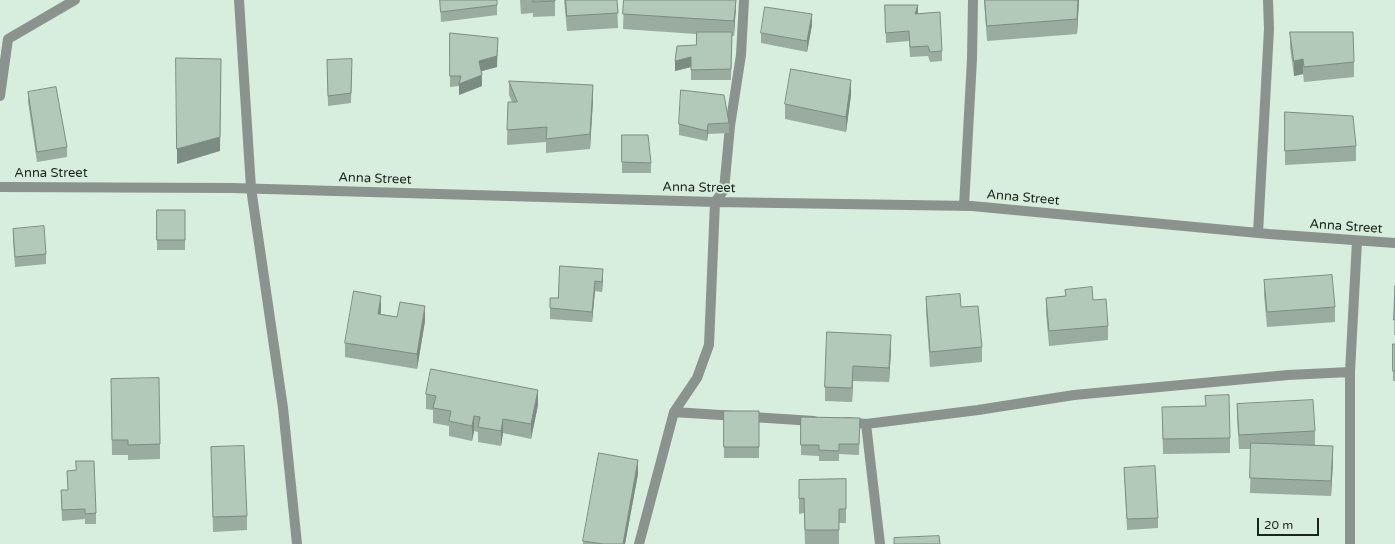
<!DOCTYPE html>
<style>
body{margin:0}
#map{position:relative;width:1395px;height:544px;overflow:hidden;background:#d7eddd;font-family:"Varela Round",sans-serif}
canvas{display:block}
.scale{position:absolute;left:1257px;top:518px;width:62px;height:18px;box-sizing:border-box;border:2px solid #1c241e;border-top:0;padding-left:5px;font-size:12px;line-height:14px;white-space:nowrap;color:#1c241e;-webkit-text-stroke:3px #d7eddd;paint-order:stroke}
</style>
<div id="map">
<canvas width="1395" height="544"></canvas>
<div class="scale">20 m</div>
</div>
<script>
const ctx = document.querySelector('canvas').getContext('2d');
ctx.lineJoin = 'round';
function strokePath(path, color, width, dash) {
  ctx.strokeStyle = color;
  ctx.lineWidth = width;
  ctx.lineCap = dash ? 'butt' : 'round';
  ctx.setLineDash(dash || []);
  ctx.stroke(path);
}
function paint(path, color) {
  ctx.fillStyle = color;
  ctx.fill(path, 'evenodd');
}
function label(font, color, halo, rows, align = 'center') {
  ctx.font = font + ' "Varela Round",sans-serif';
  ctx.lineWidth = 3.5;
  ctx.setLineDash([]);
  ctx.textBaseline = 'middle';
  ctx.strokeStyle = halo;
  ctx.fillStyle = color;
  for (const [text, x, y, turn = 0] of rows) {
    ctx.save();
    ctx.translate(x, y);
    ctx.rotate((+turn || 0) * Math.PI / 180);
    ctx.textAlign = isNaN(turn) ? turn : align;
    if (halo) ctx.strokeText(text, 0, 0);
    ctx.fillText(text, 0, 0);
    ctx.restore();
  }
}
strokePath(new Path2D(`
 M 239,0 L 251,188 L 283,408 L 297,544
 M 0,96 L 8,39 L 75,0
 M 0,187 L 232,188 L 715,202 L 972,206 L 1269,234 L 1395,243
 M 964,206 L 972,59 L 973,0
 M 1258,233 L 1269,29 L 1268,0
 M 674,412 L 814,421
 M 846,422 L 866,424 L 978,410 L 1074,395 L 1288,375 L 1350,372
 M 866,424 L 880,544
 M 639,544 L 674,412 L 697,378 L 709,345 L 715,202 L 724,190 L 730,126 L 741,55 L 744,0
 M 1350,544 L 1350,372 L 1357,241`), '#8a938d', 10);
paint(new Path2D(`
 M 440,0 L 497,0 L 497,15 L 441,22 Z
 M 520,0 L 555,0 L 555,16 L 533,17 L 533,13 L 521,14 Z
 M 564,0 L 617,0 L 618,28 L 567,31 Z
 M 624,0 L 736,0 L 734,36 L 732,36 L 731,80 L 691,80 L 691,67 L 675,71 L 696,45 L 696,34 L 623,29 Z
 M 984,0 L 1079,0 L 1077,34 L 987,41 Z
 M 885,5 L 918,14 L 942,51 L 942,61 L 930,62 L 928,56 L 910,57 L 909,41 L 886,43 Z
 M 812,25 L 807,52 L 761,43 L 761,33 Z
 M 1290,32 L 1354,62 L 1354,77 L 1304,82 L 1303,74 L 1294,76 L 1290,47 Z
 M 450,33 L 497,67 L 481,71 L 482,86 L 459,95 L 459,86 L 450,87 Z
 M 327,60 L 352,70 L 351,103 L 328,106 Z
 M 509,81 L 593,100 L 590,149 L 546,153 L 546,142 L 507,145 L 508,102 L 512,102 L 509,95 Z
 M 28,92 L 67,147 L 67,157 L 37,162 L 28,102 Z
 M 851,95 L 846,132 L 785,119 L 785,104 Z
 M 1285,112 L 1356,146 L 1356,161 L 1285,165 Z
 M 729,123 L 729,133 L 708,134 L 707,141 L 679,135 L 679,124 Z
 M 622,135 L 651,163 L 651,173 L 622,173 Z
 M 157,210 L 185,210 L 185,250 L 157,250 Z
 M 13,229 L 46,254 L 46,264 L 15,267 L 13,239 Z
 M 560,266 L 603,279 L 602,292 L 595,291 L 592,322 L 550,319 L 550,308 L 558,298 Z
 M 1264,280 L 1335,307 L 1335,322 L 1267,327 L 1264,295 Z
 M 1395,286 L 1395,335 L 1394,335 Z
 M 1065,290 L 1108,326 L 1108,340 L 1049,346 L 1046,313 L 1046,298 L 1065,296 Z
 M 926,297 L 982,347 L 982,362 L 930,367 L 926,312 Z
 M 381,311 L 380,314 L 425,321 L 417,369 L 345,357 L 345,343 Z
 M 827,332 L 891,350 L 889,382 L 853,381 L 852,402 L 825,401 L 825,387 Z
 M 1393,344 L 1395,344 L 1395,381 L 1393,381 Z
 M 111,394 L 160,444 L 160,459 L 128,460 L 128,455 L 112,455 Z
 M 426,394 L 538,405 L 531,439 L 503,433 L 501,446 L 478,442 L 478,432 L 474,431 L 472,441 L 449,436 L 449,426 L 433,423 L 433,410 L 426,409 Z
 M 1237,404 L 1315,431 L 1315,445 L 1333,461 L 1331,496 L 1250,493 L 1251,449 L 1239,449 L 1237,419 Z
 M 1205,406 L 1230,438 L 1230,453 L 1163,454 L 1162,407 Z
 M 724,411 L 759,411 L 759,458 L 724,458 Z
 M 801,417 L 860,418 L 859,455 L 839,454 L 839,461 L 819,461 L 819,456 L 801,455 Z
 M 211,447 L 247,516 L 247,530 L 213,532 Z
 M 76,461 L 96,513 L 96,524 L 85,524 L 85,519 L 62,521 L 61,490 L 68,490 L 67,471 L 76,470 Z
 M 1124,468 L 1158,518 L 1158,528 L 1127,530 Z
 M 638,474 L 625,544 L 583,544 L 583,541 Z
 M 846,479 L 846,523 L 839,523 L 839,544 L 805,544 L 804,513 L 799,514 L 799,480 Z`), '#99ac9f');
paint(new Path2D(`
 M 736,0 L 736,7 L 734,36 L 734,21 Z
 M 1078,0 L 1079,0 L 1077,34 L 1077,19 Z
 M 918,5 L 918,15 L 915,14 Z
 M 812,14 L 812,25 L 807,52 L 807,41 Z
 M 498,38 L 497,67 L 479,72 L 479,61 Z
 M 691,57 L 691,67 L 675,71 L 675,61 Z
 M 221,59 L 220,151 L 177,164 L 177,149 Z
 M 1303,59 L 1303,74 L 1294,76 L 1294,61 Z
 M 482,75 L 482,86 L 459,95 L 459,84 Z
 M 851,80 L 851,95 L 846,132 L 846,117 Z
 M 593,85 L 593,100 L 590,149 L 590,134 Z
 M 708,124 L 708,134 L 707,141 L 707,131 Z
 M 603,269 L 603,279 L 602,292 L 602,282 Z
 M 595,281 L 595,291 L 592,322 L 592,312 Z
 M 381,296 L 381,311 L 378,329 L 378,314 Z
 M 425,306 L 425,321 L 417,369 L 417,354 Z
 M 891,335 L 891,350 L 889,382 L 889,368 Z
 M 853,366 L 853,381 L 852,402 L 852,388 Z
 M 538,390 L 538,405 L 531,439 L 531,424 Z
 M 474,416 L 474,431 L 472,441 L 472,426 Z
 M 503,419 L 503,433 L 501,446 L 501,431 Z
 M 1333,446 L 1333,461 L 1331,496 L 1331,481 Z
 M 638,460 L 638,474 L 625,544 L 623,544 Z`), '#7d8c82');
const building = new Path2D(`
 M 440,0 L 497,0 L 497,5 L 441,12 Z
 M 534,0 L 555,0 L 555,1 L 533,2 Z
 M 566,0 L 617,0 L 618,13 L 567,16 Z
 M 624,0 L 736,0 L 734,21 L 623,14 Z
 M 985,0 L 1078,0 L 1077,19 L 987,26 Z
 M 885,5 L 918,5 L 915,14 L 940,12 L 942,51 L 930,52 L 928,46 L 910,47 L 909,31 L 886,33 Z
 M 765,7 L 812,14 L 807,41 L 761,33 Z
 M 697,32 L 732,32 L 731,69 L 691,70 L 691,57 L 675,61 L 677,46 L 696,45 Z
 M 1290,32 L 1353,32 L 1354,62 L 1304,67 L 1303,59 L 1294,61 Z
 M 450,33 L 498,38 L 497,56 L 479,61 L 482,75 L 459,84 L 461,76 L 450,76 Z
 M 176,58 L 221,59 L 220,137 L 177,149 Z
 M 352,59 L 351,93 L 328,96 L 327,60 Z
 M 791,69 L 851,80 L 846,117 L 785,104 Z
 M 509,81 L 593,85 L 590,134 L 546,139 L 547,127 L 507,130 L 508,102 L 517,102 Z
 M 56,87 L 67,147 L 37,152 L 28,92 Z
 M 681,90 L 724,95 L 729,123 L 708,124 L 707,131 L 679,124 Z
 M 1285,112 L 1353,116 L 1356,146 L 1285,151 Z
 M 622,135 L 648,135 L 651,163 L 622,162 Z
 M 157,210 L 185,210 L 185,240 L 157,240 Z
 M 44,226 L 46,254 L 15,257 L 13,229 Z
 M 560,266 L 603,269 L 602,282 L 595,281 L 592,312 L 550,308 L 550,298 L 558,298 Z
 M 1332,275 L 1335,307 L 1267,312 L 1264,280 Z
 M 1395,286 L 1395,320 L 1394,320 Z
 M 1092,287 L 1093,300 L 1106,299 L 1108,326 L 1049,331 L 1046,298 L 1066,296 L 1065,290 Z
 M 354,291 L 381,296 L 378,314 L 397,317 L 400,302 L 425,306 L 417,354 L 345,343 Z
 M 960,294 L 961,307 L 978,306 L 982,347 L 930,352 L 926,297 Z
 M 827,332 L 891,335 L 889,368 L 853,366 L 852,388 L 825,387 Z
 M 1393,344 L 1395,344 L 1395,371 L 1393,371 Z
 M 431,369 L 538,390 L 531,424 L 503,419 L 501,431 L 478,427 L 480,417 L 474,416 L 472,426 L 449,421 L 451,411 L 433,408 L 436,396 L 426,394 Z
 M 159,378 L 160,444 L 128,445 L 128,440 L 112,440 L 111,379 Z
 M 1229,395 L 1230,438 L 1163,439 L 1162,407 L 1206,406 L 1205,396 Z
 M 1313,400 L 1315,431 L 1239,435 L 1237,404 Z
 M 724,411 L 759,411 L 759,447 L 724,447 Z
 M 801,417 L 860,418 L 859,444 L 839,444 L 839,451 L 819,450 L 819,445 L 801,445 Z
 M 1251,443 L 1333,446 L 1331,481 L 1250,478 Z
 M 244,446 L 247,516 L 213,517 L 211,447 Z
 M 599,453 L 638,460 L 623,544 L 603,544 L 583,541 Z
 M 76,461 L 94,461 L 96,513 L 85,514 L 85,509 L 62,510 L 61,490 L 68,490 L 67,471 L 76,470 Z
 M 1155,466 L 1158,518 L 1127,519 L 1124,468 Z
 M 846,479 L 846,509 L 839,509 L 839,530 L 805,530 L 804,498 L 799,499 L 799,480 Z
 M 939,536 L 940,544 L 894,544 L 894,538 Z`);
paint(building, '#b2c8b9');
strokePath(building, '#7d8c82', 1);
label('13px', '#1c241e', '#d7eddd', [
 ["Anna Street",51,174],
 ["Anna Street",375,179,2],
 ["Anna Street",699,188,1],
 ["Anna Street",1023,198,5],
 ["Anna Street",1346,227,4]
]);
</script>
